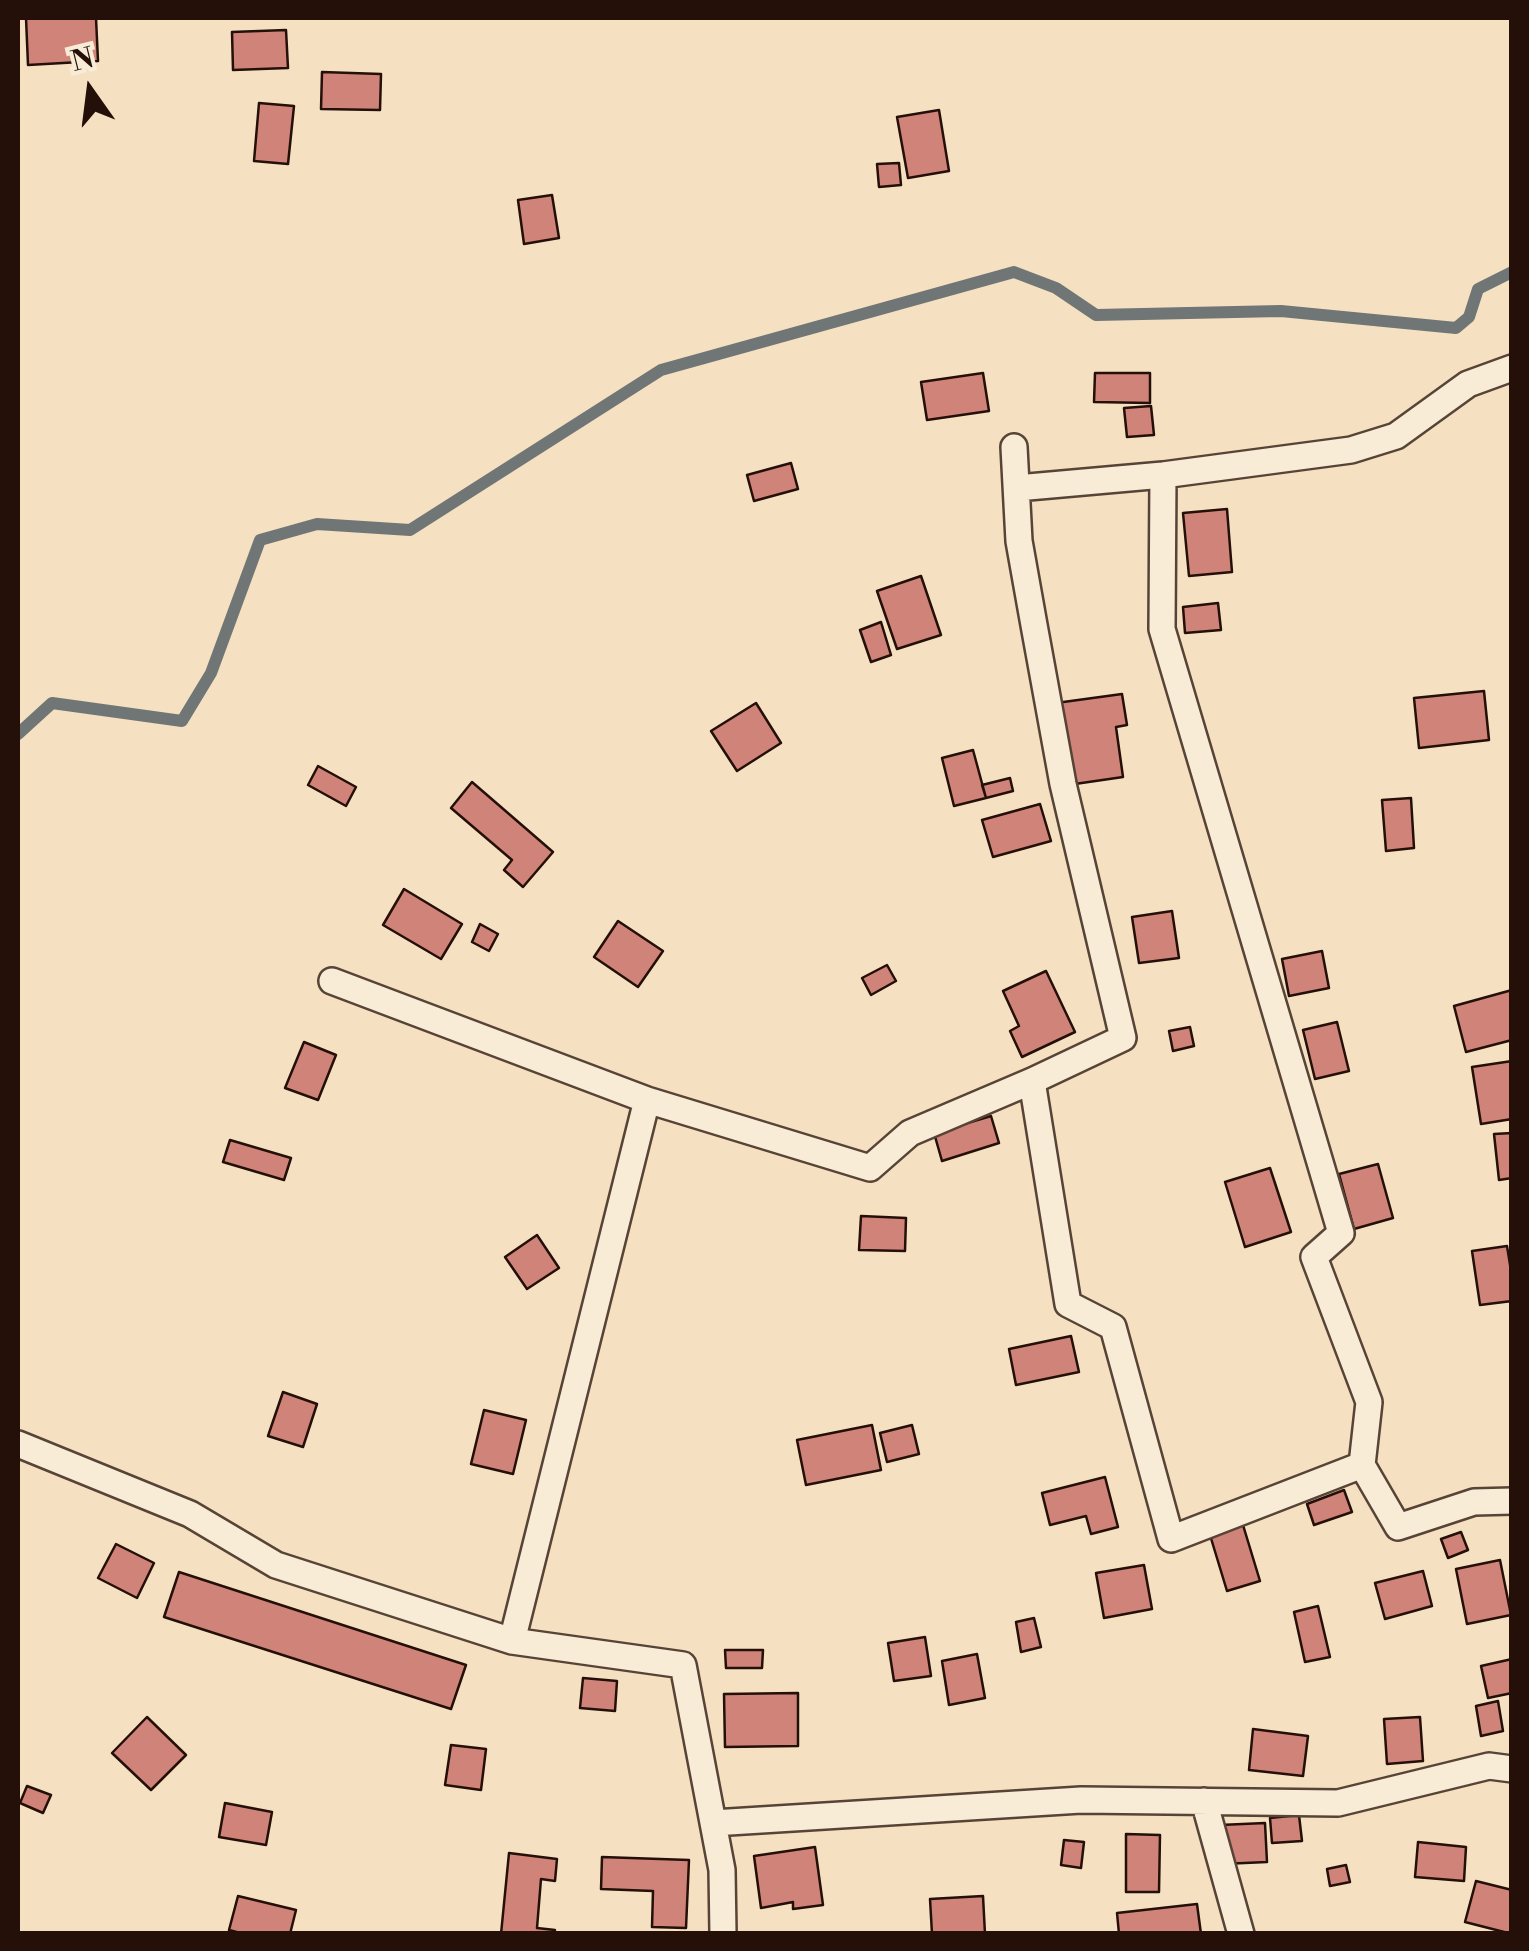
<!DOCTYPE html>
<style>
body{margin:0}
#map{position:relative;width:1529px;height:1951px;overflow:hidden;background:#f5e1c1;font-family:"Libre Bodoni",serif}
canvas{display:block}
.frame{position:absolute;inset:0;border:20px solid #241009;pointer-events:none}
.north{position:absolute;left:40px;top:40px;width:100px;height:100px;-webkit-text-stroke:8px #f8ecd7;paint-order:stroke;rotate:346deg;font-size:28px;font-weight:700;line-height:40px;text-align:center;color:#241009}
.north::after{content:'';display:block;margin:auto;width:35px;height:45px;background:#241009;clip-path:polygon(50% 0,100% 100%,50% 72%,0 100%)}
</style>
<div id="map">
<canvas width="1529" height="1951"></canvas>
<div class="frame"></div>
<div class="north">N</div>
</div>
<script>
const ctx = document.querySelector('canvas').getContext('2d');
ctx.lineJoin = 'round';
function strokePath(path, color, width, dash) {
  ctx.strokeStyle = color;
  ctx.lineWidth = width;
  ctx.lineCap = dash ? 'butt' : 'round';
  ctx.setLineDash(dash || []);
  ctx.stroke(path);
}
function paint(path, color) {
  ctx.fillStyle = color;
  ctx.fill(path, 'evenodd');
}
strokePath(new Path2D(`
 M 18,734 L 52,703 L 182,721 L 211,673 L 260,540 L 317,524 L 410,530 L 661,370 L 1014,272 L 1056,288 L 1096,315 L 1281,311 L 1456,328 L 1469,317 L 1478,289 L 1512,272`), '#707676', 12);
const building = new Path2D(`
 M 26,18 L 96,18 L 98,61 L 28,65 Z
 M 286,30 L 288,68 L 233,70 L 232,32 Z
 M 322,72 L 381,74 L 380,110 L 321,109 Z
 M 259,103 L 294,106 L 288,164 L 254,161 Z
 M 939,110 L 949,171 L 908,178 L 897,117 Z
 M 899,163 L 901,185 L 879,187 L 877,164 Z
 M 552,195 L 559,238 L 524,244 L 518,200 Z
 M 983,373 L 989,411 L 927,420 L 921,382 Z
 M 1095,373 L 1150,373 L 1150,403 L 1094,402 Z
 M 1151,406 L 1154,435 L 1127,437 L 1124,408 Z
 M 791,463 L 798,489 L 754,501 L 747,475 Z
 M 1227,509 L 1232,572 L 1189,576 L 1183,513 Z
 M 921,576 L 941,635 L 897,649 L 877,591 Z
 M 1218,603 L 1221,630 L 1185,633 L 1183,607 Z
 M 881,622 L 891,655 L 871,662 L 860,630 Z
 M 1484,691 L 1489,740 L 1419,748 L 1414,698 Z
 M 1122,694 L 1127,725 L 1116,727 L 1123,777 L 1068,785 L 1056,703 Z
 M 756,703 L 781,743 L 737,771 L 711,731 Z
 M 973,750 L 986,798 L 954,806 L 942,758 Z
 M 318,766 L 356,787 L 346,806 L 308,785 Z
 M 1010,778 L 1013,791 L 986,798 L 982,785 Z
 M 472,782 L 553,852 L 523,887 L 504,870 L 512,860 L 451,808 Z
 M 1411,798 L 1414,848 L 1386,851 L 1382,800 Z
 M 1040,804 L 1051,841 L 993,857 L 982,820 Z
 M 404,889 L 462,924 L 441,959 L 383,925 Z
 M 1172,911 L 1179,958 L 1139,963 L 1132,917 Z
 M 618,921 L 663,951 L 638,987 L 594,957 Z
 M 480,924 L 498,934 L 489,951 L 472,942 Z
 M 1322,951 L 1329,988 L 1289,996 L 1282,959 Z
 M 887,965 L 896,981 L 871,995 L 862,978 Z
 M 1046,971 L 1075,1032 L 1022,1057 L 1010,1031 L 1019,1026 L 1003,991 Z
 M 1512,990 L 1512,1040 L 1466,1052 L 1454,1006 Z
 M 1337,1022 L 1349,1071 L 1315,1079 L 1303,1030 Z
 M 1190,1027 L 1194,1046 L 1173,1051 L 1169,1031 Z
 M 304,1042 L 336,1055 L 318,1100 L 285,1088 Z
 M 1512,1061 L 1512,1119 L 1481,1124 L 1472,1067 Z
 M 991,1116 L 999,1143 L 942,1161 L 934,1133 Z
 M 1512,1133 L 1512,1178 L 1499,1180 L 1494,1134 Z
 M 230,1140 L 291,1158 L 284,1180 L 223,1162 Z
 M 1378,1164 L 1393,1218 L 1354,1229 L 1339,1174 Z
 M 1270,1168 L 1291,1232 L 1245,1247 L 1225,1182 Z
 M 861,1216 L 906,1218 L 905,1251 L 859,1250 Z
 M 537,1235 L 559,1268 L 527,1289 L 505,1257 Z
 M 1507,1246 L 1512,1277 L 1512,1301 L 1480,1305 L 1472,1251 Z
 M 1071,1336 L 1079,1372 L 1016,1385 L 1009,1349 Z
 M 283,1392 L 317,1404 L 303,1447 L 268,1436 Z
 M 484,1410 L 526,1420 L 513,1474 L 471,1464 Z
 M 872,1425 L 881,1470 L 806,1485 L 797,1440 Z
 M 912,1425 L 919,1454 L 887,1462 L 880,1433 Z
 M 1105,1477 L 1118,1527 L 1091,1534 L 1086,1516 L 1050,1525 L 1042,1493 Z
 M 1344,1490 L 1352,1512 L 1314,1525 L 1307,1504 Z
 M 1243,1525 L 1260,1581 L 1227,1591 L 1210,1535 Z
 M 1461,1532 L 1468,1550 L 1448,1558 L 1441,1539 Z
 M 116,1544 L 154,1563 L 137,1598 L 98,1578 Z
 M 1500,1560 L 1511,1615 L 1467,1624 L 1456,1569 Z
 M 1144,1565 L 1152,1609 L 1104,1618 L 1096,1573 Z
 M 1423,1571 L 1432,1606 L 1385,1619 L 1375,1583 Z
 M 179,1572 L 466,1665 L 451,1709 L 164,1617 Z
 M 1318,1606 L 1330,1657 L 1305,1662 L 1294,1612 Z
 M 1034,1618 L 1041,1647 L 1021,1652 L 1016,1622 Z
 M 925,1637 L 931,1676 L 894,1681 L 888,1643 Z
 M 725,1650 L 763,1650 L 762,1668 L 726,1668 Z
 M 977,1654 L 985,1698 L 949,1705 L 942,1661 Z
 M 1512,1659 L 1512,1693 L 1488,1698 L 1481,1666 Z
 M 583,1678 L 617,1681 L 615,1711 L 580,1708 Z
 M 798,1693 L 798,1746 L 725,1747 L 724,1694 Z
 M 1498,1701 L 1503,1731 L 1481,1736 L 1476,1706 Z
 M 147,1717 L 186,1755 L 151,1790 L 112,1753 Z
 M 1420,1717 L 1423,1761 L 1387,1764 L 1384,1719 Z
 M 1253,1729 L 1308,1736 L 1303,1776 L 1249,1770 Z
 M 451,1745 L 486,1749 L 481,1790 L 445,1785 Z
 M 27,1786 L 51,1795 L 43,1813 L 20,1803 Z
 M 225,1803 L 272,1812 L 266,1845 L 219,1837 Z
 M 1299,1815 L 1302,1841 L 1272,1843 L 1270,1818 Z
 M 1265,1823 L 1267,1862 L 1222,1864 L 1220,1825 Z
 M 1126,1834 L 1160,1835 L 1159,1892 L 1126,1892 Z
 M 1064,1840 L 1084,1842 L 1081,1868 L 1061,1865 Z
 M 1418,1842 L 1466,1847 L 1464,1881 L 1415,1877 Z
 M 815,1847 L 823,1905 L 793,1909 L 793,1902 L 761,1908 L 754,1856 Z
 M 509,1853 L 557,1859 L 555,1881 L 541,1879 L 537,1928 L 555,1930 L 554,1934 L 501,1934 Z
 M 602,1857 L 689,1860 L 686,1928 L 652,1927 L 653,1891 L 601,1889 Z
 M 1346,1865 L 1350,1882 L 1330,1886 L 1327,1869 Z
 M 1476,1881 L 1512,1890 L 1512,1934 L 1465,1922 Z
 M 238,1896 L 296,1910 L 290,1934 L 244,1934 L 229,1930 Z
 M 983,1896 L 985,1934 L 932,1934 L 930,1899 Z
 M 1197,1904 L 1201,1934 L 1119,1934 L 1117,1913 Z`);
paint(building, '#d08378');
strokePath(building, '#241009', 2.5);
const service = new Path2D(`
 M 1163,475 L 1162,629 L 1341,1233 L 1314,1257 L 1369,1402 L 1362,1465
 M 1017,488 L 1163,475 L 1351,450 L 1396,436 L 1468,384 L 1512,368
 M 332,981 L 647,1100 L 870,1168 L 910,1133 L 1032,1081 L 1123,1038 L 1063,784 L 1034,625 L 1019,541 L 1014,447
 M 1032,1081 L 1068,1304 L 1113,1327 L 1171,1539 L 1362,1465 L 1398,1527 L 1474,1502 L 1512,1501
 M 647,1100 L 512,1641 L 683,1665 L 722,1870 L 723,1934
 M 18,1444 L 190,1514 L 276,1565 L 512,1641
 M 1204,1801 L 1241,1934
 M 713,1823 L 1081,1800 L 1338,1803 L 1489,1766 L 1512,1769`);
strokePath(service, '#584437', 30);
strokePath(service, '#f8ecd7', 25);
</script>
